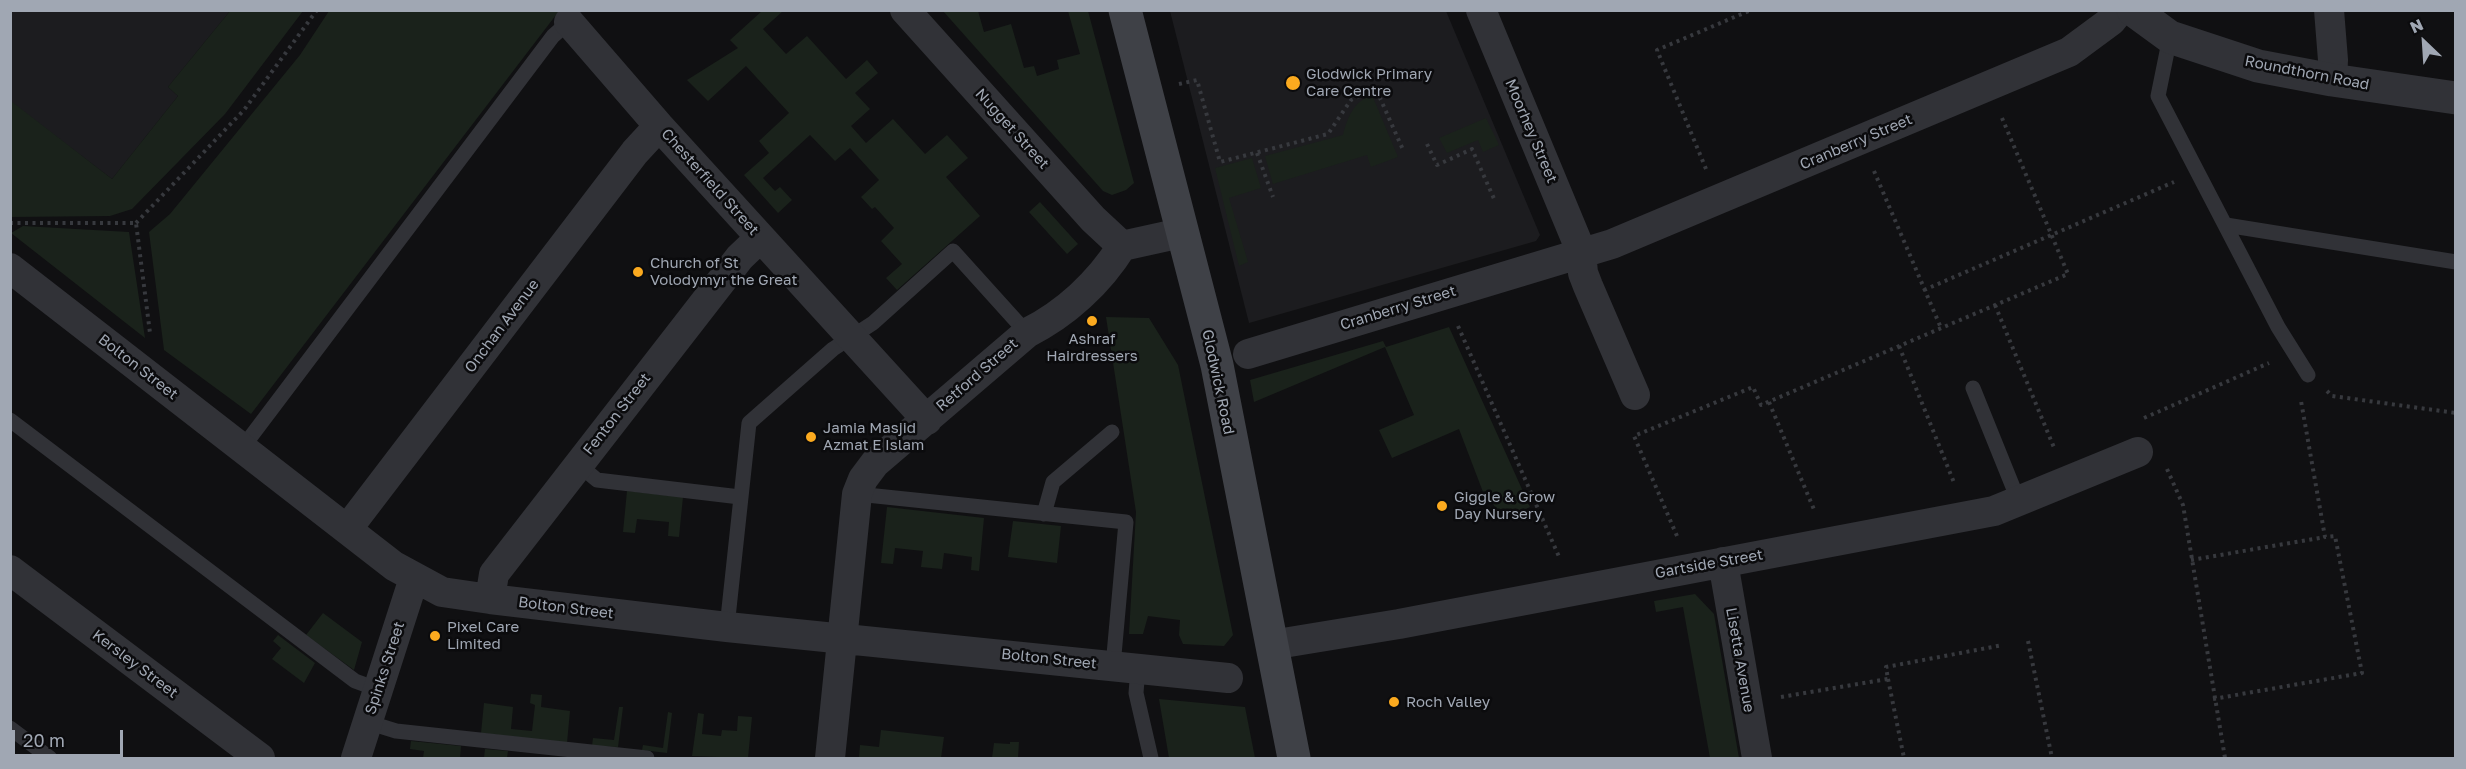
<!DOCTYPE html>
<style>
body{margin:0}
#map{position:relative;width:2466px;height:769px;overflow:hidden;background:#101012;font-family:"Golos Text",sans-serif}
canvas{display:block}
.frame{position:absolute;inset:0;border:12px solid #a0a7b3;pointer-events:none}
.north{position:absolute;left:2394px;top:12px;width:60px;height:60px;-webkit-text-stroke:4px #0b0b0d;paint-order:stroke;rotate:335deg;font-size:16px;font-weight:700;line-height:24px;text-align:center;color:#a0a7b3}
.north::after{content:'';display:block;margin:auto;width:21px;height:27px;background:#a0a7b3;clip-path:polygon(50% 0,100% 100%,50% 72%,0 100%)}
.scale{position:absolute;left:12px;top:730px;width:111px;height:27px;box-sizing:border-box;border:3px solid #a0a7b3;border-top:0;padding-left:8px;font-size:18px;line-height:21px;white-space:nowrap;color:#a0a7b3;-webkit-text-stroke:4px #0b0b0d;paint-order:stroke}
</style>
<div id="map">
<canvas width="2466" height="769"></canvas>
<div class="frame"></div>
<div class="north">N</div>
<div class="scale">20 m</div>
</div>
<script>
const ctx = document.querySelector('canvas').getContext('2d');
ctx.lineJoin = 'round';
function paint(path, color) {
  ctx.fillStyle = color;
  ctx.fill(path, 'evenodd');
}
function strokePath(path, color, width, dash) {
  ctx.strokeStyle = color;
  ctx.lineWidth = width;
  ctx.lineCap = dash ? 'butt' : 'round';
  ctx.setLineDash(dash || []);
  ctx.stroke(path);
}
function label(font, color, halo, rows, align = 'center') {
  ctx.font = font + ' "Golos Text",sans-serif';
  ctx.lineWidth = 5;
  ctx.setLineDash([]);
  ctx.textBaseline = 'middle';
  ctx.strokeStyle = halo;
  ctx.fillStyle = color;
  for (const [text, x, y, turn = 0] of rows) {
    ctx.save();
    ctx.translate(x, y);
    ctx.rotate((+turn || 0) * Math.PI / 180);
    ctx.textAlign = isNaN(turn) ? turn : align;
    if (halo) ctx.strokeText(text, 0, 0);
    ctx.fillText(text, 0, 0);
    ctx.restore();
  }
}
paint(new Path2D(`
 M 10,11 L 230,11 L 168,87 L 178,96 L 112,179 L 11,102 Z
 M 1170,11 L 1446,11 L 1540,235 L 1536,241 L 1249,323 Z`), '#1c1c1f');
paint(new Path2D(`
 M 230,11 L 303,11 L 225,114 L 132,209 L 110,216 L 11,217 L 11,101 L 112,179 L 178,96 L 168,87 Z
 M 329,11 L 559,11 L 251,414 L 164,350 L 149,232 L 170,214 L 300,55 Z
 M 762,11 L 783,11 L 763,29 L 786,54 L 807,36 L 846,79 L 867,60 L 878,73 L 855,93 L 870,109 L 851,126 L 866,143 L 893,119 L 925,154 L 947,135 L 968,158 L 946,177 L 980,216 L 897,290 L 886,278 L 902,264 L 881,241 L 894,228 L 875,207 L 872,209 L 861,197 L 879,180 L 850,148 L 835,161 L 810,135 L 763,178 L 775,191 L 780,187 L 792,200 L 778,213 L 744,175 L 769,153 L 759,141 L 789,113 L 746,66 L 708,101 L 687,80 L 738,48 L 730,40 Z
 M 943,11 L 978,11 L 984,32 L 1011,24 L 1024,68 L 1034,66 L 1037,76 L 1059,69 L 1057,60 L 1080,54 L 1068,11 L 1088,11 L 1134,183 L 1126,190 L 1112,195 L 1103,191 Z
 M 1372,95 L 1398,157 L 1371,167 L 1367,155 L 1273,184 L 1265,156 L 1343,135 C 1347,118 1354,101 1372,95 Z
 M 1486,118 L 1499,145 L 1483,152 L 1478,140 L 1447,153 L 1439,138 Z
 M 1252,158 L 1261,188 L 1229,198 L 1248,262 L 1239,266 L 1215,168 Z
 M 1040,202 L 1078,244 L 1067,254 L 1029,212 Z
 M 23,226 L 129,232 L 145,338 L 11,233 Z
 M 1106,317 L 1149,318 L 1178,365 L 1233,635 L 1224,646 L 1183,644 L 1179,635 L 1180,620 L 1148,616 L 1143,634 L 1129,634 L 1136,512 Z
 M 1449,327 L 1530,507 L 1501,520 L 1487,491 L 1483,492 L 1459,429 L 1392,458 L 1379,430 L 1414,415 L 1385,347 L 1254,402 L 1250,380 L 1383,341 L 1386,347 Z
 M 627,491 L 683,497 L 679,537 L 668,536 L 669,522 L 637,519 L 635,533 L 623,532 Z
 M 887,507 L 984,518 L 979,571 L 971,570 L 972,557 L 944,553 L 942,569 L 921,567 L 923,551 L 895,548 L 893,564 L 881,563 Z
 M 1013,521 L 1061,526 L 1057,563 L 1008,557 Z
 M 1695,594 L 1714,614 L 1739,758 L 1710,758 L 1683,607 L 1656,612 L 1654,601 Z
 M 323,613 L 362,642 L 354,670 L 306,635 Z
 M 278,635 L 315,663 L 304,683 L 272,659 L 281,648 L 273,641 Z
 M 531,694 L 542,695 L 541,707 L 570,711 L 567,743 L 481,733 L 484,703 L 513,707 L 511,729 L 532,731 L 535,705 L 530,703 Z
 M 1159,699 L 1245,707 L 1255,758 L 1169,758 Z
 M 619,707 L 623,707 L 618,747 L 592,746 L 593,738 L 614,740 Z
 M 668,712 L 672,713 L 667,753 L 642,750 L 643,745 L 663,748 Z
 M 698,713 L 704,714 L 702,734 L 721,736 L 722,730 L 737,731 L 738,716 L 752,717 L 748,758 L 692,756 Z
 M 881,730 L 944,737 L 941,758 L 859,758 L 860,745 L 879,747 Z
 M 411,741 L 461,746 L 460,758 L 423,758 L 424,751 L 410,749 Z
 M 1010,742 L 1019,742 L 1018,758 L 992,758 L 994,743 L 1010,744 Z
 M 485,749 L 508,751 L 507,758 L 484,758 Z`), '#1a221b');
strokePath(new Path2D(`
 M 1179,84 L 1197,80 L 1220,162 L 1328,134 L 1351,100 L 1376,89 L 1404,152
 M 1427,144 L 1437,165 L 1472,149 L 1495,201
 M 1257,153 L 1273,197
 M 1706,169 L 1657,50 L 1751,10
 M 1874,171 L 1941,328
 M 10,223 L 136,223 L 150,333
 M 136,223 L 244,110 L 317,10
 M 1924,290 L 2174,182
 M 1995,305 L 2055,450
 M 1458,326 L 1560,559
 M 1899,346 L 1955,485
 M 2327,391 L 2332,396 L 2456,413
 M 1769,402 L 1815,512
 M 2144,418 L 2269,363
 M 2167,469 L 2183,505 L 2225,758
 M 1677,536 L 1634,436 L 1753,387 L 1761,405 L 2068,274 L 2002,118
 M 2191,560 L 2325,537
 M 2028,641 L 2052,758
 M 1888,679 L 1904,758
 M 1781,697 L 1888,679 L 1886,667 L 2003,645
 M 2213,699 L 2362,673 L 2335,536 L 2325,537 L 2301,401`), '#37393e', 4, [3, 4.5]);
strokePath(new Path2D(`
 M 2170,37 L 2158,96 L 2278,327 L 2308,375
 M 2226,225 L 2456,262
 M 1973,388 L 2019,502
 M 10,420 L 355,681 L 377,689
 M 243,447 L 553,36 L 569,22
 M 578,464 L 597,480 L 740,497
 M 857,494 L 1126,522 L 1113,666
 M 1044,514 L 1053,482 L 1112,432
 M 727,627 L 749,423 L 833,349 L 873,323 L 953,251 L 1027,333
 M 1138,668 L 1136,693 L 1151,758
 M 367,722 L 396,731 L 647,758
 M 10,728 L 50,758`), '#313237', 15);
strokePath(new Path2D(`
 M 905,10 L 1093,219 L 1122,246
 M 1481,10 L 1581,251 L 1583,273 L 1588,286 L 1635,395
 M 2329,10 L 2333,60 L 2332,80
 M 569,22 L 659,126 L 927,420
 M 10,268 L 394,566 L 442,592 L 490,599 L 727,627 L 1228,678
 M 1248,354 L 1612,244 L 2069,52 L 2111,21 L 2120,10
 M 348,528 L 635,152 L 659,126
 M 1723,562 L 1757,758
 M 10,570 L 260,758
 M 490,599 L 494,574 L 740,257 L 760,238
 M 1271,645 L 1399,624 L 1994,511 L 2138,452
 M 356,758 L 414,578
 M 830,758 L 857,494 L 863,479 L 875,463 L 1027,333 C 1065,314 1099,283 1122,246 L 1181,233`), '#313237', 30);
strokePath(new Path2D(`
 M 2133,10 L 2170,37 L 2258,66 L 2332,80 L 2456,98`), '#313237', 33);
strokePath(new Path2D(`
 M 1125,10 L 1217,365 L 1294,758`), '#3f4147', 33);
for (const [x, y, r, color] of [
 [1293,83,8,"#fbaa1f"],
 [638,272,6,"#fbaa1f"],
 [1092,321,6,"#fbaa1f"],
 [811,437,6,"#fbaa1f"],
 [1442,506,6,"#fbaa1f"],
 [435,636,6,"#fbaa1f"],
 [1394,702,6,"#fbaa1f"]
]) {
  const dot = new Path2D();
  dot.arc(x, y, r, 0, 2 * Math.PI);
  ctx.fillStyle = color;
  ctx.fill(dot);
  strokePath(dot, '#0b0b0d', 2);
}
label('15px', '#a0a7b3', '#0b0b0d', [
 ["Roundthorn Road",2307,73,11],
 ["Nugget Street",1012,129,48],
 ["Moorhey Street",1531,131,67],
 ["Cranberry Street",1856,142,-23],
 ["Chesterfield Street",710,182,48],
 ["Cranberry Street",1398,308,-17],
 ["Onchan Avenue",502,326,-53],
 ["Bolton Street",138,367,38],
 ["Retford Street",977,375,-41],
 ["Glodwick Road",1218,382,78],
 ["Fenton Street",617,414,-52],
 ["Gartside Street",1709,564,-10],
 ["Bolton Street",566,608,7],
 ["Bolton Street",1049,659,6],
 ["Lisetta Avenue",1740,660,80],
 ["Kersley Street",135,664,37],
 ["Spinks Street",385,668,-72]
]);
label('15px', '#a0a7b3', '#0b0b0d', [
 ["Glodwick Primary",1306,74],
 ["Care Centre",1306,91],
 ["Church of St",650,263],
 ["Volodymyr the Great",650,280],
 ["Ashraf",1092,339,"center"],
 ["Hairdressers",1092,356,"center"],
 ["Jamia Masjid",823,428],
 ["Azmat E Islam",823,445],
 ["Giggle & Grow",1454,497],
 ["Day Nursery",1454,514],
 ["Pixel Care",447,627],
 ["Limited",447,644],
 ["Roch Valley",1406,702]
], 'left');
</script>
